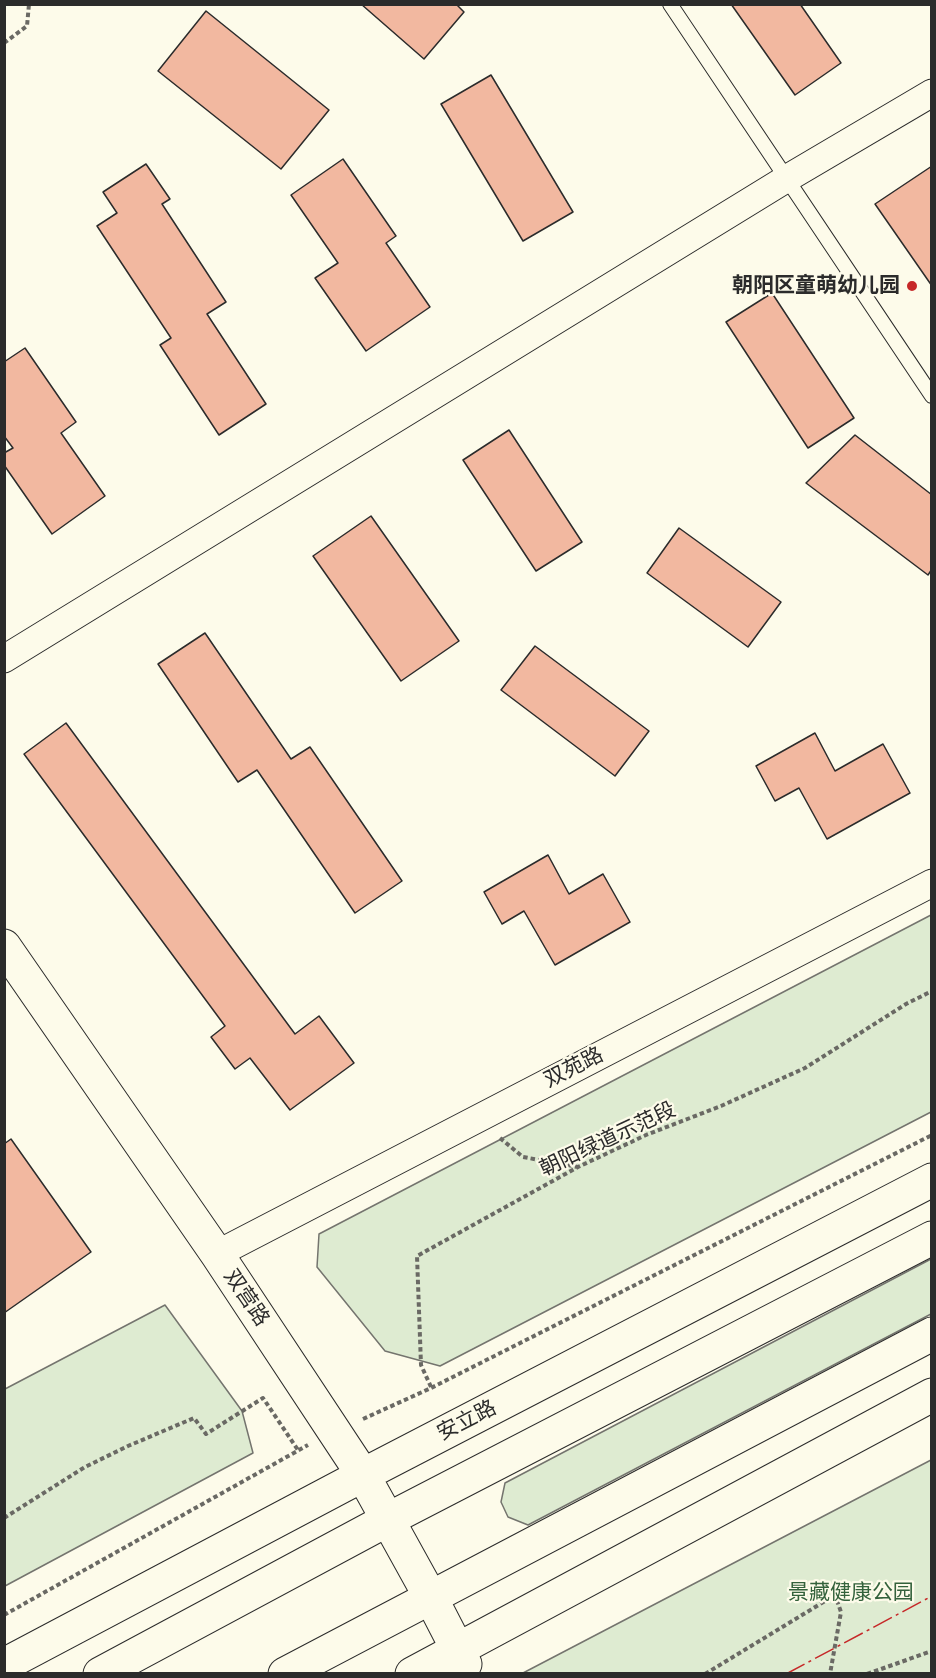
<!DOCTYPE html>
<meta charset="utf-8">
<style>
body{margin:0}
#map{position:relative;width:936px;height:1678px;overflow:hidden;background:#fdfbea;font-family:Arial,sans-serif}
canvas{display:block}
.frame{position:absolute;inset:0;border:6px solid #2b2b2b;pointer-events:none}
</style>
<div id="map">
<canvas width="936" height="1678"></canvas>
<div class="frame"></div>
</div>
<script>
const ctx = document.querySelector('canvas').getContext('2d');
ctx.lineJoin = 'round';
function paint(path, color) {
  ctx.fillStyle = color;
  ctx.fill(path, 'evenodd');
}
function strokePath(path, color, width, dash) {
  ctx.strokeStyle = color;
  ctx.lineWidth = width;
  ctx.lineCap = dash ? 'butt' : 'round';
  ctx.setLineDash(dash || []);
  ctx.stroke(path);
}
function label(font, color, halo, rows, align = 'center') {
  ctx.font = font + ' Arial,"Noto Sans SC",sans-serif';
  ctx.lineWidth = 4.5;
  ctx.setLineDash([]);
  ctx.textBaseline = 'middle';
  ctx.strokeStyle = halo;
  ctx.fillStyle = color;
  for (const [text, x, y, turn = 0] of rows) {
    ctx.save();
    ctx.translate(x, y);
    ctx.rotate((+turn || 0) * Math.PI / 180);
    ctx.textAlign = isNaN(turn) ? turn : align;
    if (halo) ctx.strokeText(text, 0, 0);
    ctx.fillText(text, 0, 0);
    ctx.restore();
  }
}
const green = new Path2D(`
 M 931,915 L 931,1112 L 440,1366 L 385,1351 L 317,1267 L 319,1234 Z
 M 931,1259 L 931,1314 L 528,1525 L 508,1517 L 501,1502 L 505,1483 Z
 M 165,1305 L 242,1411 L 253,1453 L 5,1586 L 5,1389 Z
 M 931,1460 L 931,1673 L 523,1673 Z`);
paint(green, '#deebd1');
strokePath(green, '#74746e', 1.5);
const building = new Path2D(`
 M 361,4 L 456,4 L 464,12 L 424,59 Z
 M 731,4 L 800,4 L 841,63 L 795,95 Z
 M 206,11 L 329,110 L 281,169 L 158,71 Z
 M 491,75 L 573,212 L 523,241 L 441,104 Z
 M 343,159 L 396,236 L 386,243 L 430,307 L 366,351 L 315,278 L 338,263 L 291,195 Z
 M 146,164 L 170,199 L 162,204 L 226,302 L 207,314 L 266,404 L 219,435 L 160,345 L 171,338 L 97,226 L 117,213 L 103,192 Z
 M 932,166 L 932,286 L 875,204 Z
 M 772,293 L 854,418 L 808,448 L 726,322 Z
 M 25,348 L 76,422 L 61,433 L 105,496 L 52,534 L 4,465 L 4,453 L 13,448 L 4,436 L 4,362 Z
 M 509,430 L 582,542 L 536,571 L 463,460 Z
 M 855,435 L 932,495 L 932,569 L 928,575 L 806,483 Z
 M 371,516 L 459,641 L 401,681 L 313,556 Z
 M 679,528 L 781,602 L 748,647 L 647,573 Z
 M 205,633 L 291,759 L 310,747 L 402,881 L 355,913 L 257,770 L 238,782 L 158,664 Z
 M 535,646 L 649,731 L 615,776 L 501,690 Z
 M 66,723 L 295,1034 L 319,1016 L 354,1063 L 290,1110 L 250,1058 L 235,1069 L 211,1037 L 225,1026 L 24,754 Z
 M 815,733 L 835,771 L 883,744 L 910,793 L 827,839 L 799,788 L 775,801 L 756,766 Z
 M 548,855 L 569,894 L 603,874 L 630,922 L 555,965 L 524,911 L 502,924 L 484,892 Z
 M 11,1139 L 91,1252 L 4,1313 L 4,1144 Z`);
paint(building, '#f2b8a0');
strokePath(building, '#2b2b2b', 1.5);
const service = new Path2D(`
 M 670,4 L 932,396`);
const minor = new Path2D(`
 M 4,659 L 786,179 L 932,93
 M 217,1254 L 932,883`);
const tertiary = new Path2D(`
 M 4,946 L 217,1254 L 363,1475 L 431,1598 L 465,1664
 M 4,1665 L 363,1475 L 932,1180
 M 412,1674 L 932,1395`);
const primary = new Path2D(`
 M 100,1674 L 387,1520 L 932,1238
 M 285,1674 L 932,1334`);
strokePath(service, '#2b2b2b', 16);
strokePath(minor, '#2b2b2b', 29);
strokePath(tertiary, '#2b2b2b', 35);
strokePath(primary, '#2b2b2b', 35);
strokePath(new Path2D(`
 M 4,43 L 27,26 L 29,4
 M 500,1138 L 523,1157 L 578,1167
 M 431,1387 L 421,1365 L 417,1256 L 578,1167 L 646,1135 L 721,1106 L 805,1068 L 906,1004 L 932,991
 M 363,1419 L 431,1388 L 932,1135
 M 4,1518 L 85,1467 L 128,1446 L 194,1418 L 206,1434 L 263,1398 L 298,1450
 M 4,1615 L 308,1445
 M 705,1674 L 835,1595 L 841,1612 L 830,1674
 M 867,1674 L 932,1651`), '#6a6964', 4, [4.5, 3]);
strokePath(service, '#fdfbea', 14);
strokePath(minor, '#fdfbea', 27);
strokePath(tertiary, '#fdfbea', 33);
strokePath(primary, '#fdfbea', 33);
strokePath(new Path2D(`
 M 786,1674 L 932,1596`), '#c62828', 1.5, [21, 4.5, 3, 4.5]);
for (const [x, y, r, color] of [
 [912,286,6,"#c62828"]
]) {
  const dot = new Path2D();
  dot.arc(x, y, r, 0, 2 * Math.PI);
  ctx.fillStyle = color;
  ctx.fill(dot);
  strokePath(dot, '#fdfbea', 2);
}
label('bold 21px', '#2b2b2b', '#fdfbea', [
 ["朝阳区童萌幼儿园",900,286]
], 'right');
label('21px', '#2b2b2b', '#fdfbea', [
 ["双苑路",574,1068,-27],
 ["朝阳绿道示范段",608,1140,-25],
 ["双营路",246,1298,56],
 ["安立路",467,1421,-27]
]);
label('21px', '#34623c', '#fdfbea', [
 ["景藏健康公园",851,1593]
]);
</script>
